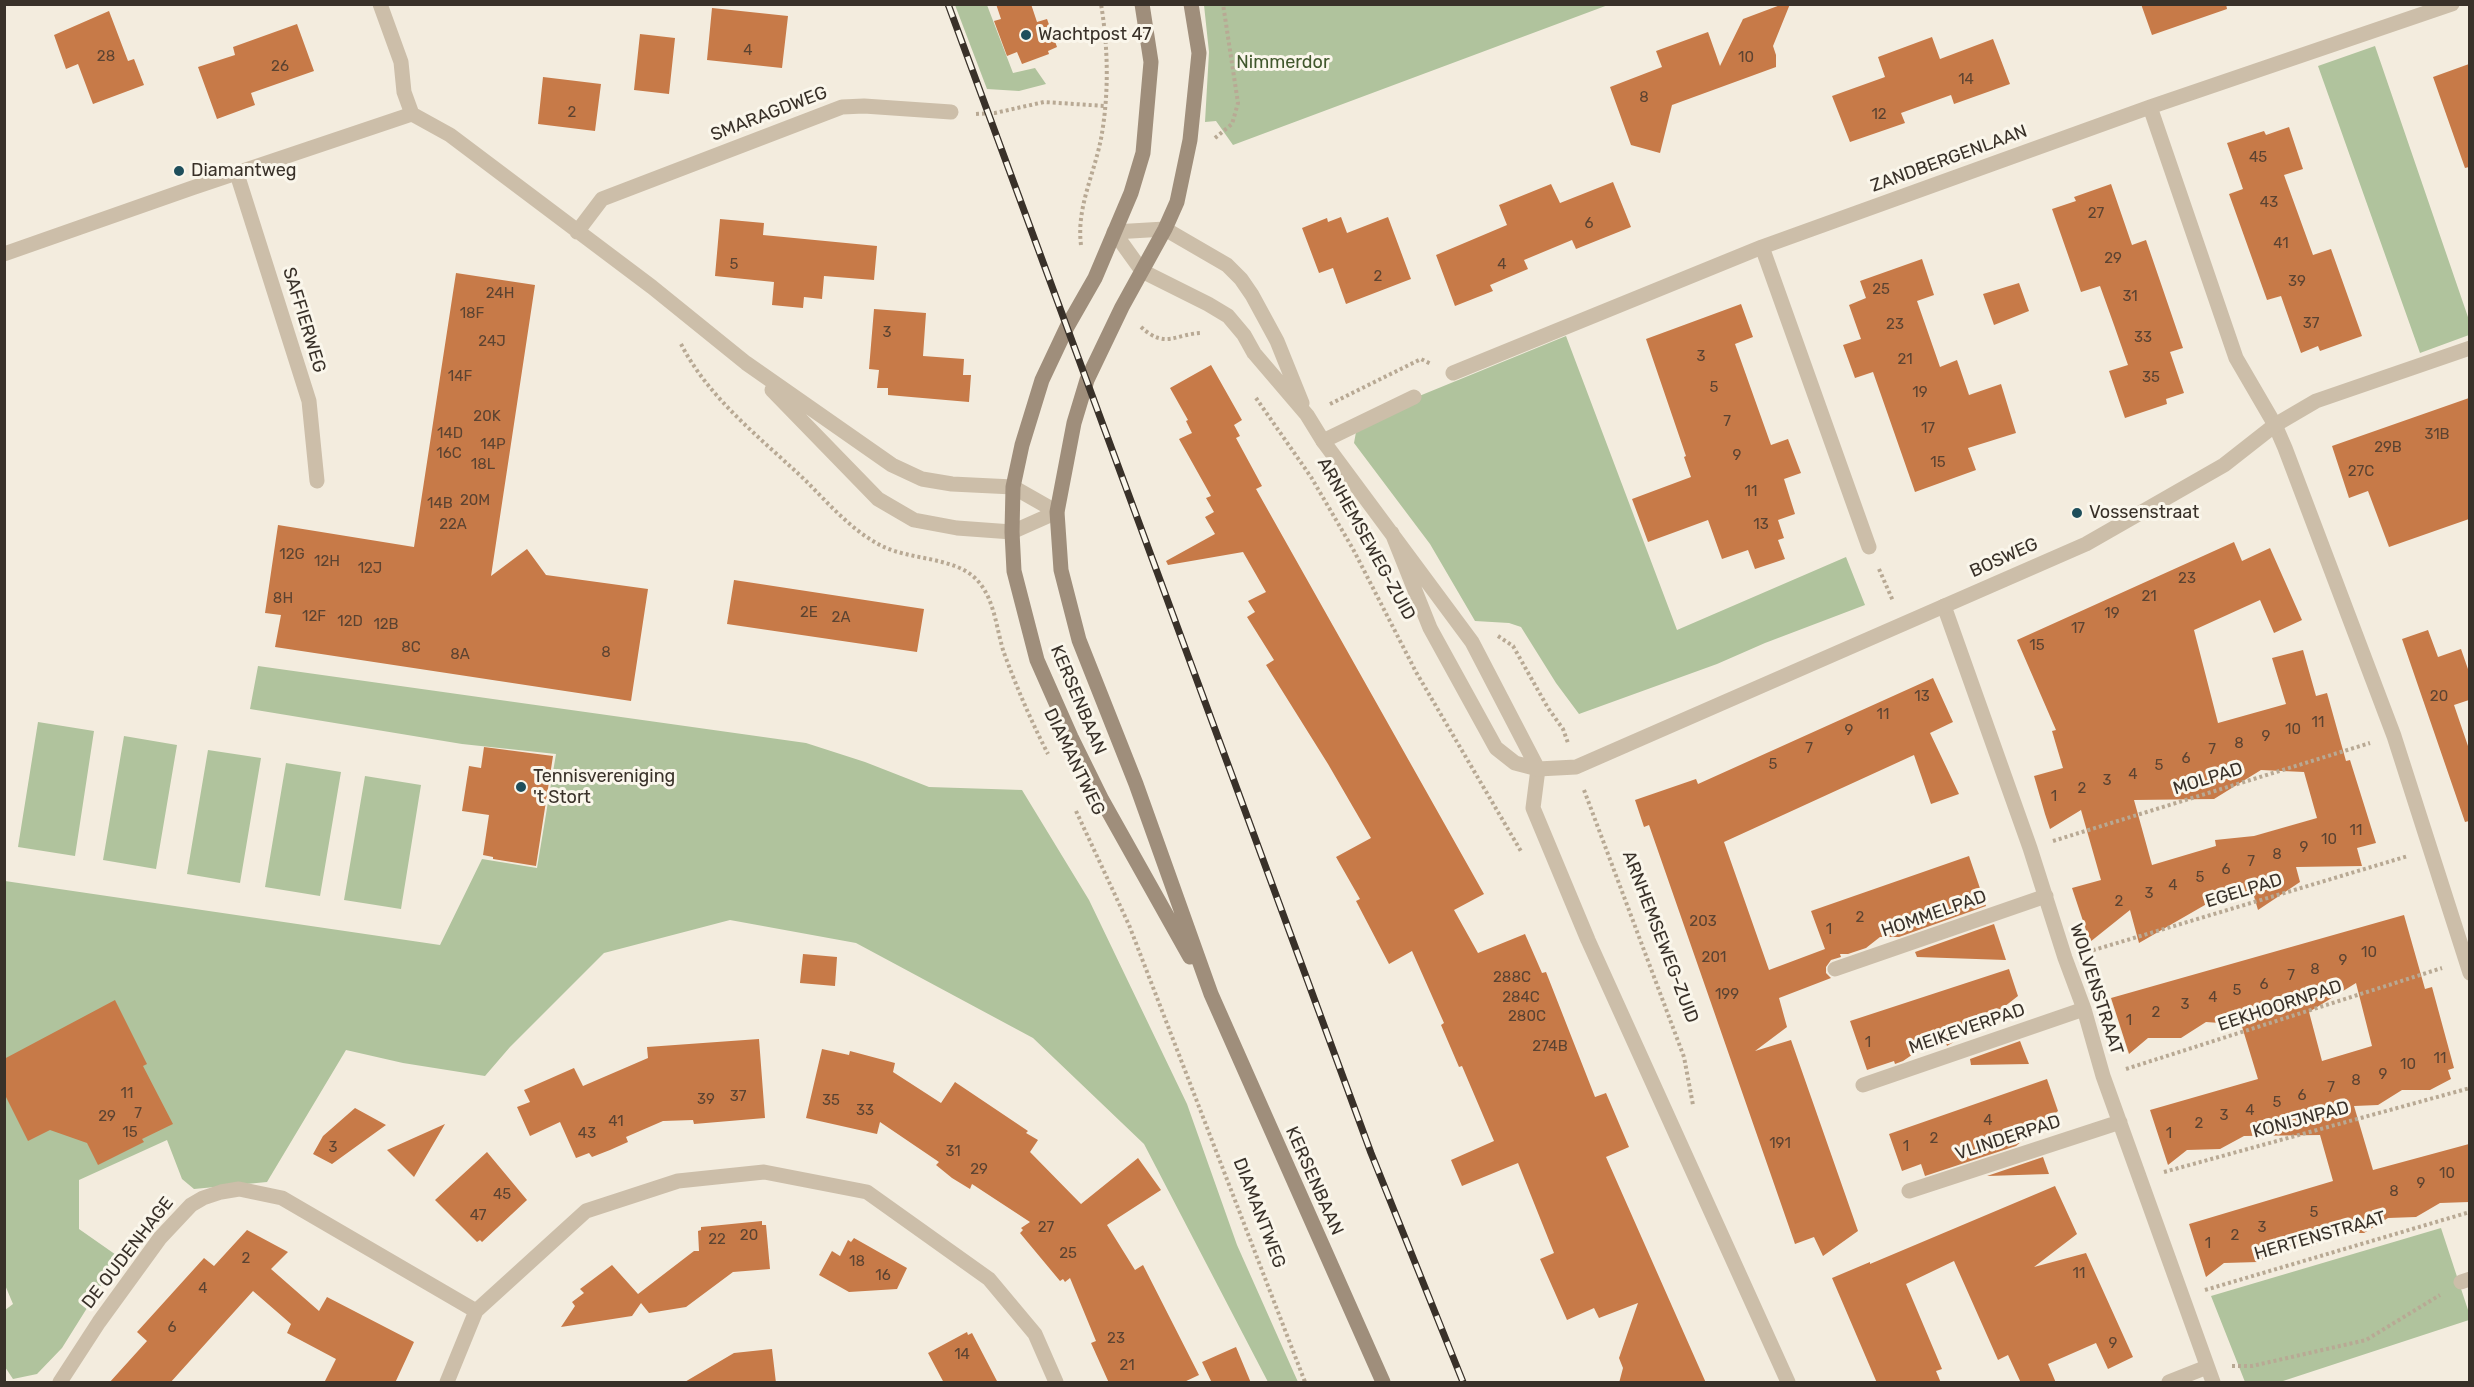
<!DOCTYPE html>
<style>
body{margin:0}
#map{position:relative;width:2474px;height:1387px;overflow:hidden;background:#f3ecde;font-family:Rubik,sans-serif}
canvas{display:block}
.frame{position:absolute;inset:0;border:6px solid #393129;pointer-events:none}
</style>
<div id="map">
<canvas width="2474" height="1387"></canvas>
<div class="frame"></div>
</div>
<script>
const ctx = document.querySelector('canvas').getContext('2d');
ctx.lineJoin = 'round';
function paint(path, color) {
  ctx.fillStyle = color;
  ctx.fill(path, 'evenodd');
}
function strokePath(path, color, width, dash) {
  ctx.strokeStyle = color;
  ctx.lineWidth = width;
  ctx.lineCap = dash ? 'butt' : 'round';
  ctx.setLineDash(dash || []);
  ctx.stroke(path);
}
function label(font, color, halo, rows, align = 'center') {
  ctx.font = font + ' Rubik,sans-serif';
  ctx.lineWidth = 6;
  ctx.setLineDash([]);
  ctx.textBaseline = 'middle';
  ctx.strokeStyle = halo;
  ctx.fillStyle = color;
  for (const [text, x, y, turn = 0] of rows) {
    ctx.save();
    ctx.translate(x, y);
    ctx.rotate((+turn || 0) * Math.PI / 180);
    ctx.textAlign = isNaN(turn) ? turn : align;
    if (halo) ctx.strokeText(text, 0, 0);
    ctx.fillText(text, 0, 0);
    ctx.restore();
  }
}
paint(new Path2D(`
 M 955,5 L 987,5 L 1013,73 L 1035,68 L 1046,84 L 1019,91 L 987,89 Z
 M 1204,5 L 1204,4 L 1608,5 L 1233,145 L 1216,121 L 1205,122 L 1209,52 Z
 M 2375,46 L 2469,320 L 2469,335 L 2420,353 L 2318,66 Z
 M 1566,336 L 1677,630 L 1846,557 L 1865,605 L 1765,643 L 1717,664 L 1579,714 L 1556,683 L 1521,627 L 1509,623 L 1475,621 L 1430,544 L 1354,443 L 1358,421 Z
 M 258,666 L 806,743 L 865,762 L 929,787 L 1022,790 L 1089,900 L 1187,1104 L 1237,1245 L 1298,1382 L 1268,1382 L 1144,1144 L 1033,1038 L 856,943 L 730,920 L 604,953 L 510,1047 L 485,1076 L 403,1063 L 346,1050 L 267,1182 L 194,1189 L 182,1179 L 167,1140 L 79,1180 L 79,1229 L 119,1257 L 62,1348 L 37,1374 L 13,1379 L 5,1367 L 5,1310 L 13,1304 L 5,1285 L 5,881 L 440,945 L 482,859 L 537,868 L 556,754 L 462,744 L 250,709 Z
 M 38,722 L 94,731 L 75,856 L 18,847 Z
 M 124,736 L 177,745 L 156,869 L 103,860 Z
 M 208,750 L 261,758 L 240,883 L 187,874 Z
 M 286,763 L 341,772 L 320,896 L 265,887 Z
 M 365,776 L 421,785 L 401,909 L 344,900 Z
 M 2441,1228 L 2469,1313 L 2469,1320 L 2280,1382 L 2245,1382 L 2211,1296 Z`), '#b0c39d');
paint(new Path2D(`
 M 996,4 L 1031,4 L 1037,22 L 1047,19 L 1057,47 L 1048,51 L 1049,54 L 1022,64 L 1017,52 L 1007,56 L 994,21 L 1001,19 Z
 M 1783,4 L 1790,4 L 1773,46 L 1776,55 L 1776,67 L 1672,105 L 1660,153 L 1631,145 L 1610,87 L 1662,67 L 1656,51 L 1708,32 L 1720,66 L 1743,19 Z
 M 2141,4 L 2226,4 L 2227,9 L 2152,35 Z
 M 712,8 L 788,16 L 782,68 L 707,60 Z
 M 109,11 L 128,61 L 134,59 L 144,85 L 93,104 L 78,64 L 66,69 L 54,35 Z
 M 297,24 L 314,71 L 251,93 L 255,105 L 217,119 L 198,67 L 235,55 L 233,47 Z
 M 640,34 L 675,38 L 669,94 L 634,90 Z
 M 1932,37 L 1940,59 L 1993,39 L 2010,84 L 1954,104 L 1951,95 L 1901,113 L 1905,123 L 1850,142 L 1832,96 L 1885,77 L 1878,57 Z
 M 2469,64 L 2469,167 L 2465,168 L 2433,77 Z
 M 543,77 L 601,84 L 595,131 L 538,124 Z
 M 2289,127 L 2303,169 L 2284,175 L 2313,255 L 2331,249 L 2362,336 L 2320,351 L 2318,346 L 2301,353 L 2281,296 L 2267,300 L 2229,194 L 2243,189 L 2227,143 L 2264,131 L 2266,135 Z
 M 1613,182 L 1631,227 L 1576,249 L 1572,240 L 1524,260 L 1528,269 L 1490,285 L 1493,291 L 1455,306 L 1436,255 L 1507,225 L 1499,205 L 1551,184 L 1560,203 Z
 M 2111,184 L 2132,245 L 2146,240 L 2183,348 L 2170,352 L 2184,393 L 2166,399 L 2167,404 L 2125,418 L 2109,371 L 2128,365 L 2114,325 L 2100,286 L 2081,292 L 2052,209 L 2076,201 L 2074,197 Z
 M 1341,217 L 1347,233 L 1388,217 L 1411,279 L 1346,304 L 1333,268 L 1319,273 L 1302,228 L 1327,218 L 1328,222 Z
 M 720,219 L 764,223 L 763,235 L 877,246 L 874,280 L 824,276 L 822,299 L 804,297 L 803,308 L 772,305 L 774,282 L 715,276 Z
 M 1922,259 L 1934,295 L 1917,301 L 1940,367 L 1957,360 L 1969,395 L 2001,384 L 2016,433 L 1968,448 L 1976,470 L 1915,492 L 1873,372 L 1855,378 L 1843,345 L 1861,339 L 1849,305 L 1866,298 L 1860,281 Z
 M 456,273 L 535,285 L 491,576 L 527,549 L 546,575 L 648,589 L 631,701 L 275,647 L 281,615 L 265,613 L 278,525 L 414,547 Z
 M 2019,283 L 2029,311 L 1994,325 L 1983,294 Z
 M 1741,304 L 1753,337 L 1735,344 L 1771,445 L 1788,439 L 1801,473 L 1784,479 L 1795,514 L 1778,520 L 1784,538 L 1778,540 L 1785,559 L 1755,569 L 1748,550 L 1722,559 L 1708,520 L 1648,542 L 1632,499 L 1691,477 L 1684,457 L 1686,456 L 1646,339 Z
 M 874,309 L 926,313 L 923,356 L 964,359 L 963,375 L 971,375 L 969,402 L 888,395 L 888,388 L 877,388 L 879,370 L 869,369 Z
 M 1211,365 L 1242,420 L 1234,425 L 1240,436 L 1236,438 L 1262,486 L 1256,489 L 1484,894 L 1454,910 L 1478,953 L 1525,934 L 1542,973 L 1546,972 L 1595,1097 L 1606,1093 L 1629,1147 L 1606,1157 L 1706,1383 L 1619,1383 L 1623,1368 L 1619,1358 L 1638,1303 L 1599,1318 L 1594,1308 L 1567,1320 L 1540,1259 L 1554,1253 L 1518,1163 L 1462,1186 L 1451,1160 L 1494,1141 L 1462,1066 L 1459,1067 L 1441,1025 L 1444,1023 L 1412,951 L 1389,964 L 1356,901 L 1360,899 L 1336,857 L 1371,838 L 1328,764 L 1266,665 L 1274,660 L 1247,617 L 1255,612 L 1248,601 L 1266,592 L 1243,552 L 1168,565 L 1166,561 L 1215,534 L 1205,517 L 1214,512 L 1206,498 L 1211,496 L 1179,439 L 1192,433 L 1186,421 L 1188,420 L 1170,388 Z
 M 2469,398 L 2469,519 L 2389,547 L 2368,491 L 2349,498 L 2332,446 Z
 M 2234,542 L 2242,561 L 2270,548 L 2302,620 L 2274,633 L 2260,600 L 2194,630 L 2218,723 L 2286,704 L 2272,658 L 2303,650 L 2316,696 L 2327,693 L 2346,761 L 2350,760 L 2376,843 L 2357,848 L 2362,866 L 2296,867 L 2300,882 L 2258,910 L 2253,893 L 2247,897 L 2243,883 L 2139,943 L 2130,910 L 2090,942 L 2072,888 L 2101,880 L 2081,810 L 2050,829 L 2045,814 L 2034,776 L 2063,768 L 2052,731 L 2056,730 L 2017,640 ZM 2261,770 L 2304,772 L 2317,818 L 2254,836 L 2215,840 L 2216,846 L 2152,865 L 2134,800 L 2214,799 Z
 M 734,580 L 924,609 L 917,652 L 727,624 Z
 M 2428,630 L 2438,657 L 2461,649 L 2469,672 L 2469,700 L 2454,705 L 2469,749 L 2469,821 L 2465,822 L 2402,639 Z
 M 1933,678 L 1953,722 L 1930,733 L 1959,794 L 1931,804 L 1914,755 L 1724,842 L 1769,970 L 1825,949 L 1811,911 L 1969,856 L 1986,906 L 1899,937 L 1880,937 L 1866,948 L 1848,954 L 1840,954 L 1841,957 L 1831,960 L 1826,967 L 1826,973 L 1831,978 L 1779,998 L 1787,1027 L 1755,1051 L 1791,1040 L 1858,1231 L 1823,1256 L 1814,1237 L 1795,1244 L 1649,825 L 1644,827 L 1635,800 L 1696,779 L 1698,784 Z
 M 484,747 L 553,756 L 536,866 L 493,859 L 493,857 L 483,855 L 489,815 L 462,811 L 469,766 L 481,768 Z
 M 2404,915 L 2425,989 L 2432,987 L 2454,1068 L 2448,1070 L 2451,1079 L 2430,1090 L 2402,1090 L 2378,1105 L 2354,1106 L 2373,1170 L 2469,1144 L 2469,1202 L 2440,1203 L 2416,1217 L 2388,1218 L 2364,1233 L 2335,1233 L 2311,1247 L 2284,1247 L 2258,1262 L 2224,1263 L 2206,1277 L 2189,1224 L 2333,1181 L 2320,1135 L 2244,1136 L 2220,1149 L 2187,1150 L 2168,1165 L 2150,1110 L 2258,1079 L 2240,1020 L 2234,1024 L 2206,1022 L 2181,1038 L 2148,1038 L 2129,1054 L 2111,998 ZM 2356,983 L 2372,1046 L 2322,1061 L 2309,1012 Z
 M 1994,924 L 2006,960 L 1917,957 L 1915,952 Z
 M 803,954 L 837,957 L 835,986 L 800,983 Z
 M 2009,969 L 2018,996 L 1977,1028 L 1947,1046 L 1943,1034 L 1903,1061 L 1895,1064 L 1894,1061 L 1867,1070 L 1850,1021 Z
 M 115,1000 L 147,1064 L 143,1066 L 173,1124 L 142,1139 L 144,1142 L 98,1165 L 87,1143 L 50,1130 L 28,1141 L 4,1093 L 4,1059 Z
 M 759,1039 L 765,1118 L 694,1124 L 693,1120 L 663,1121 L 626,1137 L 628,1142 L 610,1150 L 592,1157 L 589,1153 L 576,1158 L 560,1122 L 530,1136 L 517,1107 L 530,1102 L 524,1090 L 574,1068 L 583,1086 L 648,1058 L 647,1047 Z
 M 2020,1041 L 2029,1064 L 1971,1065 L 1970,1059 Z
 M 822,1049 L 849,1055 L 850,1051 L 895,1063 L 893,1072 L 941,1103 L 955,1082 L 1028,1131 L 1026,1133 L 1038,1140 L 1030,1152 L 1081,1204 L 1138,1158 L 1161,1190 L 1107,1225 L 1135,1270 L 1143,1265 L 1199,1375 L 1182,1383 L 1109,1383 L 1091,1343 L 1096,1341 L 1070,1278 L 1065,1282 L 1063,1279 L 1060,1281 L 1020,1233 L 1023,1230 L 1021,1228 L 1030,1222 L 972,1184 L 970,1189 L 952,1178 L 936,1165 L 939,1162 L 880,1122 L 877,1134 L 806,1118 Z
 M 2047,1079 L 2058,1111 L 2016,1146 L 1925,1176 L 1921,1164 L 1902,1171 L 1889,1134 Z
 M 355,1108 L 386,1125 L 332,1164 L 313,1154 L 323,1136 Z
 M 445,1124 L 414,1177 L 387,1150 Z
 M 487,1152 L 527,1200 L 482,1242 L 480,1240 L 477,1242 L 435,1200 Z
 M 2043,1157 L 2049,1174 L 1987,1176 Z
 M 2055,1186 L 2077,1234 L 2034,1267 L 2086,1253 L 2133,1357 L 2108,1369 L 2096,1343 L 2048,1364 L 2056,1383 L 2021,1383 L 2008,1355 L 1998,1360 L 1954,1261 L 1906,1284 L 1942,1369 L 1936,1371 L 1941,1383 L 1877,1383 L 1832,1278 L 1870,1262 L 1870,1264 Z
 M 762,1221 L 762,1225 L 766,1225 L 770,1269 L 733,1272 L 686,1307 L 649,1313 L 641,1303 L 632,1316 L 561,1327 L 575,1306 L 572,1302 L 584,1293 L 580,1289 L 612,1265 L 638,1294 L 694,1251 L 699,1251 L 698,1231 L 701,1230 L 701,1227 Z
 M 247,1230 L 288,1252 L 271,1269 L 319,1311 L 327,1297 L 414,1342 L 395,1383 L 324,1383 L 336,1359 L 287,1333 L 291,1324 L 253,1291 L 170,1383 L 109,1383 L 147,1341 L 137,1332 L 204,1258 L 214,1266 Z
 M 854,1238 L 907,1268 L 897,1289 L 849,1292 L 819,1275 L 832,1251 L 840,1256 L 848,1240 L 851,1242 Z
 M 967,1332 L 968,1335 L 972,1333 L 998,1383 L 944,1383 L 928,1353 Z
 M 1236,1347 L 1251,1383 L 1212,1383 L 1202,1362 Z
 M 772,1349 L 776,1383 L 683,1383 L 734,1353 Z`), '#c77a48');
strokePath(new Path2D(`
 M 976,114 L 995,113 L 1044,102 L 1105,106
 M 1215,138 L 1232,124 L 1238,103 L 1223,4
 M 1081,245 C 1076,206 1096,171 1102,133 C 1109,91 1108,46 1101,4
 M 1141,327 C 1166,350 1176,333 1203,333
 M 681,344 C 709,399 762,439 806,481 C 829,504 852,531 882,546 C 910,560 953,557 975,578 C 995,597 996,629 1004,653 C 1017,688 1031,721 1048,754
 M 1256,398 L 1311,477 L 1353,549 L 1416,672 L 1522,853
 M 1330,404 L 1421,359 L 1431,364
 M 1879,569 L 1893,601
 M 1498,636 L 1513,646 L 1548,708 L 1563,729 L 1568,743
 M 1584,790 L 1684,1057 L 1693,1105
 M 1076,811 L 1129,925 L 1305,1382
 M 2053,841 L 2370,743
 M 2087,952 L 2408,856
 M 2126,1069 L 2442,968
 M 2164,1172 L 2470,1088
 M 2205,1290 L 2470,1212
 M 2232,1366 L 2252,1366 L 2366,1340 L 2440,1295`), '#b8a994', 4, [3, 3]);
strokePath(new Path2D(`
 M 1323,441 L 1414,397`), '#ccbea9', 15);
strokePath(new Path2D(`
 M 380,4 L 401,62 L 404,92 L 412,114 L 450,135 L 652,287 L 746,363 L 892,465 L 922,479 L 952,484 L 1013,487 L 1057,512
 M 2150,107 L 2236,358 L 2275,425 L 2285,448 L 2394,736 L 2470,973
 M 237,174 L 309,401 L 317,481
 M 577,232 L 602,199 L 842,107 L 864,106 L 951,112
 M 1762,247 L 1869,547
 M 4,254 L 192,188 L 412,114
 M 1453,373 L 1762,247 L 2150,107 L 2452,4
 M 772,390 L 878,499 L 914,520 L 957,528 L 1012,532 L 1057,512
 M 1944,606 L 2030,848 L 2065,958 L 2084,1009 L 2103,1076 L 2213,1382
 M 1538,769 L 1533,808 L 1588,940 L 1788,1382
 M 1835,969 L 2046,896
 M 1863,1085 L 2084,1009
 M 1909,1191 L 2120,1122
 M 2461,1282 L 2470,1279
 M 60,1382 L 99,1322 L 160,1238 L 191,1205 L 203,1198 L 221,1192 L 239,1189 L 282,1198 L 476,1311
 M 447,1382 L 476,1311 L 586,1211 L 678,1181 L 764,1172 L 867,1192 L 989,1279 L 1035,1334 L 1056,1382
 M 2169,1382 L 2207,1367`), '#ccbea9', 15);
strokePath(new Path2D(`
 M 1114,232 L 1142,271 L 1208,304 L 1228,316 L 1244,335 L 1254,353 L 1307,415 L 1323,441 L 1472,642 L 1538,769
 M 1114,232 L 1165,229 L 1227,265 L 1241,279 L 1252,295 L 1277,341 L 1302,403
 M 1392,533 L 1430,628 L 1496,748 L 1515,763 L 1538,769 L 1576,767 L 2086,544 L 2224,465 L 2275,425 L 2316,401 L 2470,348`), '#ccbea9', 15);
strokePath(new Path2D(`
 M 1142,4 L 1151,62 L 1143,153 L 1131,193 L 1095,278 L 1067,327 L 1042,380 L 1022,445 L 1013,487 L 1012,532 L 1014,571 L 1037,660 L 1071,737 L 1102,800 L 1190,957
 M 1191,4 L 1199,53 L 1190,140 L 1177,202 L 1165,229 L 1122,307 L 1087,380 L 1074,423 L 1057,512 L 1061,570 L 1079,640 L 1136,784 L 1211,994 L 1383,1382`), '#9f8e7b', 15);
const rail = new Path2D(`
 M 948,4 L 1371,1153 L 1463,1382`);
strokePath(rail, '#393129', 7);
strokePath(rail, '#faf6eb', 4.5, [14]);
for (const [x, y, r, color] of [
 [1026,35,6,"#1e4e5b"],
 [179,171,6,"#1e4e5b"],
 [2077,513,6,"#1e4e5b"],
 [521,787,6,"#1e4e5b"]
]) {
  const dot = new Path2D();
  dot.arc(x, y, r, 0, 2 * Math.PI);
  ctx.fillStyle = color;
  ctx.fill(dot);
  strokePath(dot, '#faf6eb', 2);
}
label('15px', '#5c4331', null, [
 ["4",748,51],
 ["28",106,57],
 ["10",1746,58],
 ["26",280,67],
 ["14",1966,80],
 ["8",1644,98],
 ["2",572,113],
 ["12",1879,115],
 ["45",2258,158],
 ["43",2269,203],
 ["27",2096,214],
 ["6",1589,224],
 ["41",2281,244],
 ["29",2113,259],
 ["5",734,265],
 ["4",1502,265],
 ["2",1378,277],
 ["39",2297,282],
 ["25",1881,290],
 ["24H",500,294],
 ["31",2130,297],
 ["18F",472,314],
 ["37",2311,324],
 ["23",1895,325],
 ["3",887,333],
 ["33",2143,338],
 ["24J",492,342],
 ["3",1701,357],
 ["21",1905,360],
 ["14F",460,377],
 ["35",2151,378],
 ["5",1714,388],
 ["19",1920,393],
 ["20K",487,417],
 ["7",1727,422],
 ["17",1928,429],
 ["14D",450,434],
 ["31B",2437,435],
 ["14P",493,445],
 ["29B",2388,448],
 ["16C",449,454],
 ["9",1737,456],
 ["15",1938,463],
 ["18L",483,465],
 ["27C",2361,472],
 ["11",1751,492],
 ["20M",475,501],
 ["14B",440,504],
 ["22A",453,525],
 ["13",1761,525],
 ["12G",292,555],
 ["12H",327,562],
 ["12J",370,569],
 ["23",2187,579],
 ["21",2149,597],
 ["8H",283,599],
 ["2E",809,613],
 ["19",2112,614],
 ["12F",314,617],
 ["2A",841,618],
 ["12D",350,622],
 ["12B",386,625],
 ["17",2078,629],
 ["15",2037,646],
 ["8C",411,648],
 ["8",606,653],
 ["8A",460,655],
 ["13",1922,697],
 ["20",2439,697],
 ["11",1883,715],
 ["11",2318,723],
 ["10",2293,730],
 ["9",1849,731],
 ["9",2266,737],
 ["8",2239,744],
 ["7",1809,749],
 ["7",2212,750],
 ["6",2186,759],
 ["5",1773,765],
 ["5",2159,766],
 ["4",2133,775],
 ["3",2107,781],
 ["2",2082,789],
 ["1",2054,797],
 ["11",2356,831],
 ["10",2329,840],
 ["9",2304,848],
 ["8",2277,855],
 ["7",2251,862],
 ["6",2226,870],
 ["5",2200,878],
 ["4",2173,886],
 ["3",2149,894],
 ["2",2119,902],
 ["2",1860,918],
 ["203",1703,922],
 ["1",1829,930],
 ["10",2369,953],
 ["201",1714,958],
 ["9",2343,961],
 ["8",2315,970],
 ["7",2291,976],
 ["288C",1512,978],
 ["6",2264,985],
 ["5",2237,991],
 ["199",1727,995],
 ["284C",1521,998],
 ["4",2213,998],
 ["3",2185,1005],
 ["2",2156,1013],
 ["280C",1527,1017],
 ["1",2129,1021],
 ["1",1868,1043],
 ["274B",1550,1047],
 ["11",2440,1059],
 ["10",2408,1065],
 ["9",2383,1075],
 ["8",2356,1081],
 ["7",2331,1088],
 ["11",127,1094],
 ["6",2302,1096],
 ["37",738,1097],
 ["39",706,1100],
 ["35",831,1101],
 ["5",2277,1103],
 ["33",865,1111],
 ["4",2250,1111],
 ["7",138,1114],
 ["3",2224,1116],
 ["29",107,1117],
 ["4",1988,1121],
 ["41",616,1122],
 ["2",2199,1124],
 ["15",130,1133],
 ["43",587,1134],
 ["1",2169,1134],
 ["2",1934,1139],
 ["191",1780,1144],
 ["1",1906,1147],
 ["3",333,1148],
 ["31",953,1152],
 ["29",979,1170],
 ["10",2447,1174],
 ["9",2421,1184],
 ["8",2394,1192],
 ["45",502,1195],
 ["5",2314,1213],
 ["47",478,1216],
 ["27",1046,1228],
 ["3",2262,1228],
 ["20",749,1236],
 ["2",2235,1236],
 ["22",717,1240],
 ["1",2208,1244],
 ["25",1068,1254],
 ["2",246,1259],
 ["18",857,1262],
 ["11",2079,1274],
 ["16",883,1276],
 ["4",203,1289],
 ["6",172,1328],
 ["23",1116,1339],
 ["9",2113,1344],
 ["14",962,1355],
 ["21",1127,1366]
]);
label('18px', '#393129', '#faf6eb', [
 ["Wachtpost 47",1038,35],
 ["Diamantweg",191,171],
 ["Vossenstraat",2089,513],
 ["Tennisvereniging",533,777],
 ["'t Stort",533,798]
], 'left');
label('18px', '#41582d', '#faf6eb', [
 ["Nimmerdor",1283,63]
]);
label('18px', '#393129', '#faf6eb', [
 ["SMARAGDWEG",769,114,-21],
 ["ZANDBERGENLAAN",1949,159,-20],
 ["SAFFIERWEG",304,320,73],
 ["ARNHEMSEWEG-ZUID",1366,539,61],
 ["BOSWEG",2004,558,-24],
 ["KERSENBAAN",1078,700,67],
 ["DIAMANTWEG",1074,762,64],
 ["MOLPAD",2208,779,-17],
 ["EGELPAD",2244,891,-17],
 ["HOMMELPAD",1934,914,-19],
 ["ARNHEMSEWEG-ZUID",1660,937,69],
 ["WOLVENSTRAAT",2096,989,72],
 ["EEKHOORNPAD",2280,1006,-18],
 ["MEIKEVERPAD",1967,1029,-19],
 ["KONIJNPAD",2301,1120,-15],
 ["VLINDERPAD",2008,1138,-18],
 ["KERSENBAAN",1314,1181,66],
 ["DIAMANTWEG",1259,1213,69],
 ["HERTENSTRAAT",2320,1236,-16],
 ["DE OUDENHAGE",128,1253,-52]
]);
</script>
